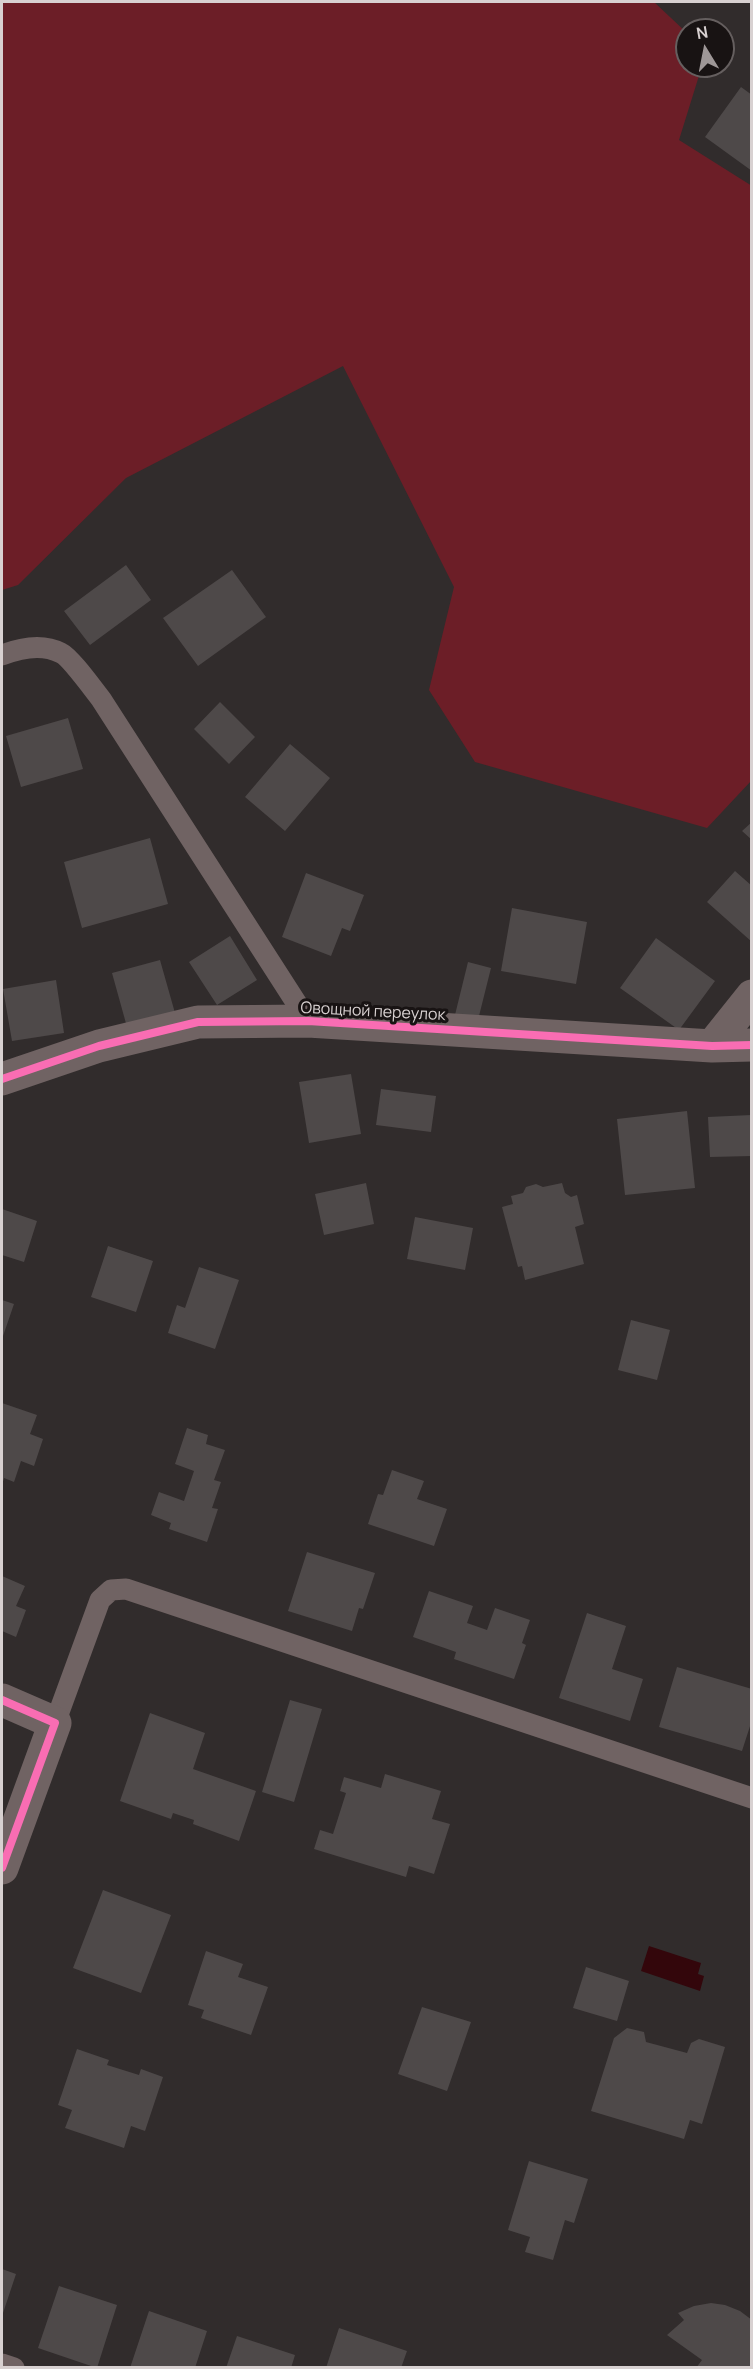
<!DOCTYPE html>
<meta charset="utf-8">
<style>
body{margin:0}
#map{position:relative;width:753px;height:2369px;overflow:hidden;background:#312c2c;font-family:Manrope,sans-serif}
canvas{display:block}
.frame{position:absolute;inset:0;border:3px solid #d8d1d1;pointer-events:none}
.north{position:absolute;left:675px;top:18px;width:60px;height:60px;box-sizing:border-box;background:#181313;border:2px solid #655f5f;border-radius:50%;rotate:350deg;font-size:16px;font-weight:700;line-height:24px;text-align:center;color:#d8d1d1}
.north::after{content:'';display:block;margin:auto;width:21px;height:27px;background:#9e9797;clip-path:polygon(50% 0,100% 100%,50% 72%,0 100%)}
</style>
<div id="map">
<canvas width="753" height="2369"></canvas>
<div class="frame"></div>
<div class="north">N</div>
</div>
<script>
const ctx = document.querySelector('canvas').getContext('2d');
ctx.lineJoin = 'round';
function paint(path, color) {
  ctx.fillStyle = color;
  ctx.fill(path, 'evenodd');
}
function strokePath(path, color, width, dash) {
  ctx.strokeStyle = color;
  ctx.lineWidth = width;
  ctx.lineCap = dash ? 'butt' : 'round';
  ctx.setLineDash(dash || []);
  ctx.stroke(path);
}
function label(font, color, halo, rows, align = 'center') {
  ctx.font = font + ' Manrope,sans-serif';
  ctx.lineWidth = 6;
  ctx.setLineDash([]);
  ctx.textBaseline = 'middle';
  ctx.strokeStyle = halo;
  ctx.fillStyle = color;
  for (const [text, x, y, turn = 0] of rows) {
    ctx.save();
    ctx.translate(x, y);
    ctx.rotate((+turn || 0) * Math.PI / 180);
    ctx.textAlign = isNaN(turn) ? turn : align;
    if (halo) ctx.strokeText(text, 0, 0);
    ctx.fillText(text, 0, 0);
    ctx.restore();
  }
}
paint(new Path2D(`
 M 2,2 L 654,2 L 687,33 L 687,66 L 702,66 L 679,140 L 752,186 L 751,781 L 707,828 L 475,762 L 429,690 L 454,587 L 343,366 L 126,478 L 18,585 L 2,590 Z`), '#6c1e27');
paint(new Path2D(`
 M 649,1946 L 701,1963 L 698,1974 L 704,1976 L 700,1991 L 641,1971 Z`), '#33060b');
paint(new Path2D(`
 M 741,87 L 752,95 L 752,171 L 705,137 Z
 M 126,565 L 151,600 L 90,645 L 64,611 Z
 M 232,570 L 266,617 L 198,666 L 163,618 Z
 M 220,702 L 255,737 L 229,764 L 194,729 Z
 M 68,718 L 83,769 L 21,787 L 6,736 Z
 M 290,744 L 330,778 L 285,831 L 245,797 Z
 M 752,822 L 752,840 L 742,831 Z
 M 150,838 L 168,904 L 82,928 L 64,862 Z
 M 735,871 L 752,886 L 752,942 L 707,902 Z
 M 306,873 L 364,895 L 350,931 L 342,928 L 331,956 L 282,937 Z
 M 512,908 L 587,922 L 576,984 L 501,971 Z
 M 230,936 L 257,980 L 217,1005 L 189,962 Z
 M 656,938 L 715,981 L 679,1030 L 620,988 Z
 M 160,960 L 175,1013 L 127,1027 L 112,973 Z
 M 468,962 L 491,968 L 476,1028 L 453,1023 Z
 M 56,980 L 64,1033 L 12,1041 L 3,989 Z
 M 351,1074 L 361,1134 L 309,1143 L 299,1082 Z
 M 381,1089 L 436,1096 L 431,1132 L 376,1125 Z
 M 687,1111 L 695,1188 L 625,1195 L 617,1119 Z
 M 752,1115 L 752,1156 L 710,1157 L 708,1117 Z
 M 366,1183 L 374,1224 L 324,1235 L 315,1194 Z
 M 562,1183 L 565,1193 L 571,1197 L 577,1195 L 584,1224 L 575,1227 L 584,1264 L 525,1280 L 522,1266 L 518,1267 L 502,1207 L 513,1204 L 511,1196 L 523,1193 L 526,1187 L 536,1184 L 543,1187 Z
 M 2,1209 L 37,1221 L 24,1262 L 2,1255 Z
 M 415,1217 L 473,1228 L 465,1270 L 407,1259 Z
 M 108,1246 L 153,1261 L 136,1312 L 91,1297 Z
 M 199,1267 L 239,1280 L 215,1349 L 168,1333 L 177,1305 L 185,1308 Z
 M 2,1300 L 14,1304 L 2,1339 Z
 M 631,1320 L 670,1330 L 657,1380 L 618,1370 Z
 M 2,1403 L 37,1415 L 30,1434 L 43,1439 L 34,1466 L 21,1461 L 14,1482 L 4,1478 L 2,1485 Z
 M 187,1428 L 208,1435 L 206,1444 L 225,1450 L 214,1480 L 221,1482 L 212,1508 L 218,1509 L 207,1542 L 169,1529 L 171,1523 L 151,1515 L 159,1492 L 184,1501 L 194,1471 L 175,1464 Z
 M 392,1470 L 424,1481 L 417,1499 L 447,1509 L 434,1546 L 368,1524 L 378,1494 L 383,1495 Z
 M 307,1552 L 375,1573 L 363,1609 L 359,1608 L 352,1631 L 288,1611 Z
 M 2,1576 L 25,1586 L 16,1606 L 26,1610 L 16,1637 L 2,1631 Z
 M 429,1591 L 473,1606 L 467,1623 L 487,1630 L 495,1608 L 530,1620 L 522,1643 L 526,1645 L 514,1679 L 454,1659 L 456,1652 L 413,1637 Z
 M 587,1613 L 626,1626 L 612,1669 L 643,1679 L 630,1721 L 559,1698 Z
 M 677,1667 L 752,1689 L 752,1720 L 742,1751 L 659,1727 Z
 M 290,1700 L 322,1709 L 294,1802 L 262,1792 Z
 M 150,1713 L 205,1733 L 193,1769 L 256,1791 L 239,1841 L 193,1824 L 194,1820 L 173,1813 L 171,1819 L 120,1801 Z
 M 385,1774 L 441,1791 L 432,1819 L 450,1824 L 434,1874 L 409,1866 L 406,1877 L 314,1849 L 320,1830 L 333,1834 L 346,1793 L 340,1791 L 344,1777 L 381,1788 Z
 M 103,1890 L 171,1915 L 141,1993 L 73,1968 Z
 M 206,1951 L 243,1964 L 238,1977 L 268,1987 L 251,2035 L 201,2018 L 204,2010 L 188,2005 Z
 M 586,1967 L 629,1981 L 617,2021 L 573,2008 Z
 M 422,2007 L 471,2022 L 447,2091 L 398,2074 Z
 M 627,2028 L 644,2032 L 646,2042 L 687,2053 L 691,2043 L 699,2039 L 725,2047 L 702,2124 L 690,2120 L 684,2139 L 591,2111 L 614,2038 Z
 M 77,2049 L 109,2060 L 107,2065 L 139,2075 L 141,2069 L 163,2077 L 145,2131 L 131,2126 L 124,2148 L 65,2128 L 72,2110 L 58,2105 Z
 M 529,2161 L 588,2179 L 574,2223 L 565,2220 L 553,2260 L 525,2252 L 530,2237 L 508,2230 Z
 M 2,2269 L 16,2274 L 2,2316 Z
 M 59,2286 L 117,2305 L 97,2368 L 38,2348 Z
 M 711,2303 L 725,2305 L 740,2311 L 752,2320 L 752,2368 L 696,2368 L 702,2360 L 667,2335 L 684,2320 L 678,2313 L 694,2306 Z
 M 149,2311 L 207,2331 L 195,2368 L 130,2368 Z
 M 339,2328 L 407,2351 L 401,2368 L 326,2368 Z
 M 237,2336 L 295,2355 L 291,2368 L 226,2368 Z`), '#4e4949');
strokePath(new Path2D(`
 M 2,655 C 20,648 42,643 61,653 C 70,657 93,689 101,699 L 308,1021
 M 55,1723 L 100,1600 L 111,1590 L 126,1589 L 752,1798
 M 2,2364 L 14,2368`), '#706363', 21);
strokePath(new Path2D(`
 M 712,1046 L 752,996
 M 2,1079 L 99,1046 L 198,1022 L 308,1021 L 712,1046 L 752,1045
 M 2,1700 L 55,1723 L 2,1868`), '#706363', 33);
strokePath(new Path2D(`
 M 2,1079 L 99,1046 L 198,1022 L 308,1021 L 712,1046 L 752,1045
 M 2,1700 L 55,1723 L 2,1868`), '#f96db3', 8);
label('16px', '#d8d1d1', '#181313', [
 ["Овощной переулок",373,1012,3]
]);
</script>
